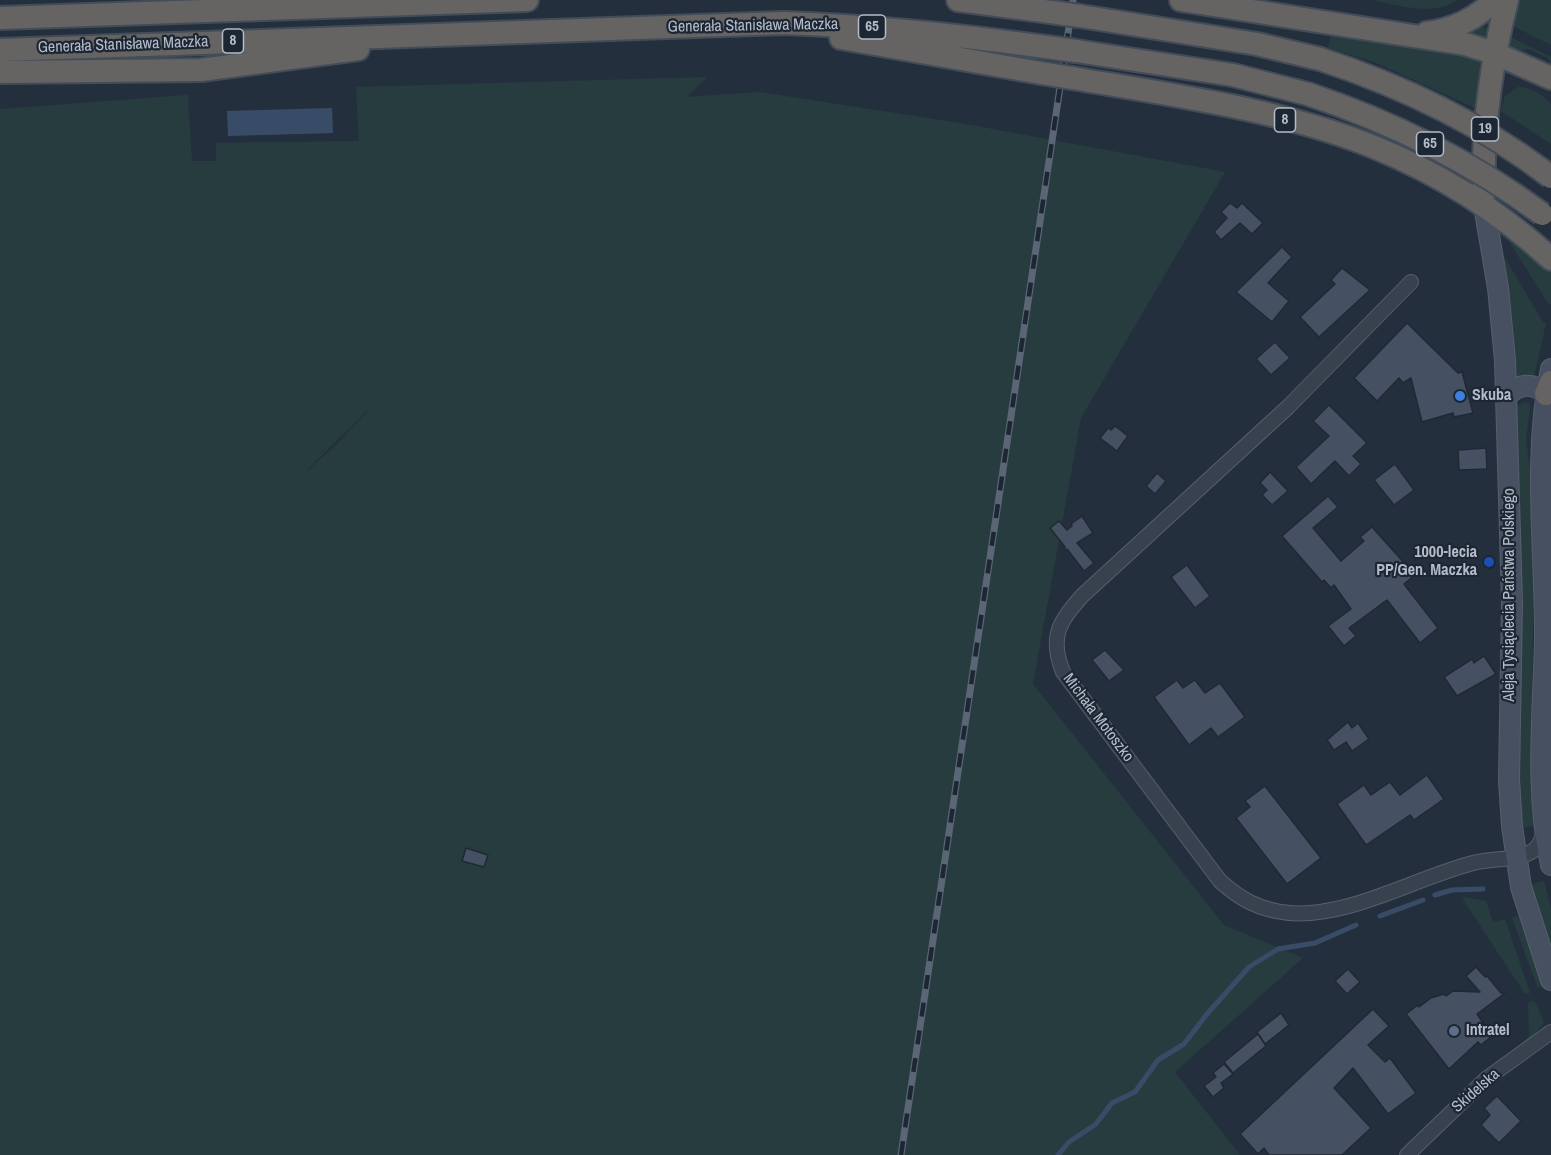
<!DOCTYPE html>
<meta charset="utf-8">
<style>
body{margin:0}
canvas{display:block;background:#242f3e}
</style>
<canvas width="1551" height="1155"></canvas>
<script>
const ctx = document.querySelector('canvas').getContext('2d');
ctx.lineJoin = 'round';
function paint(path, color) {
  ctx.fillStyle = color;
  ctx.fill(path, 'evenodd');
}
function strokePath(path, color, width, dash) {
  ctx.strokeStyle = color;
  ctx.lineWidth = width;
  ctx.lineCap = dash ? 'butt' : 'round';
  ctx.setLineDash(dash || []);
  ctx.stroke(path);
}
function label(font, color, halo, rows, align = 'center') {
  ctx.font = font + ' "Archivo Narrow",sans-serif';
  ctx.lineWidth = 4.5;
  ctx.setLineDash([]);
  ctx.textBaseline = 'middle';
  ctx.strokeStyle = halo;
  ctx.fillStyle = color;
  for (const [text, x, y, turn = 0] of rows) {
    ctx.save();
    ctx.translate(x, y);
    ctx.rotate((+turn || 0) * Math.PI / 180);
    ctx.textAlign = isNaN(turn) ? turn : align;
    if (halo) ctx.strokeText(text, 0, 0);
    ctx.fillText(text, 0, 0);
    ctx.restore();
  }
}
paint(new Path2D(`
 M 1372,0 L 1457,0 C 1436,17 1396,5 1372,0 Z
 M 1518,0 L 1551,0 L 1551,45 L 1511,25 Z
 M 1476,24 L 1488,29 L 1486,38 L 1462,32 Z
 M 1331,32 L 1454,52 L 1481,59 L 1475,108 L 1374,62 L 1328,48 Z
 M 1509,36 L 1551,57 L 1551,64 L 1548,58 L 1528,49 L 1519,51 L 1507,45 Z
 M 707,77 L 687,97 L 760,92 L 966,124 L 1225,172 L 1081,418 L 1033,684 L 1224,925 L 1303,958 L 1175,1072 L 1240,1155 L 0,1155 L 0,109 L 188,95 L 192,161 L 216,161 L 216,143 L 359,141 L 356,87 ZM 377,401 L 338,443 L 307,471 L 307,470 Z
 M 1518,87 C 1530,87 1545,95 1551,105 L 1551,144 L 1501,111 L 1505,96 Z
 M 1497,227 L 1551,273 L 1551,305 L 1547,302 L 1509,241 L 1499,235 Z
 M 1502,253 L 1543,322 L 1546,323 L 1534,377 L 1515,377 L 1511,310 Z
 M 1524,402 L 1529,403 L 1530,408 L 1526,438 L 1532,489 L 1534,579 L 1531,746 L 1535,826 L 1520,828 L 1518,806 L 1520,580 L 1517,410 L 1517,406 Z
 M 1544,881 L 1551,908 L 1551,957 L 1529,885 Z
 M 1465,897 L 1486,901 L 1493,922 L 1505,919 L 1530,993 L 1525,994 L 1462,898 Z
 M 1518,916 L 1542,983 L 1538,989 L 1512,918 Z
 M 1534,1000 L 1544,1022 L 1531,1039 L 1515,1050 L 1529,1036 L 1528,1003 Z`), '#263c3f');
paint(new Path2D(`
 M 332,108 L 333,133 L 228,136 L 227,111 Z`), '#394c67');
strokePath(new Path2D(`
 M 1435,895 L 1452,890 L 1483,889
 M 1380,916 L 1423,900
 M 1058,1155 L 1069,1142 L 1096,1124 L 1112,1103 L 1135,1092 L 1158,1060 L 1184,1044 L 1207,1014 L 1249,967 L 1278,949 L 1315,943 L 1356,925`), '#394c67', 5);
const building = new Path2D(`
 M 1230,203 L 1237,208 L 1242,203 L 1263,223 L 1252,234 L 1240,223 L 1221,240 L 1214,232 L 1227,218 L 1221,212 Z
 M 1282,247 L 1292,257 L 1268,283 L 1289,301 L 1272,322 L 1236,292 Z
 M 1342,268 L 1370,290 L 1319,337 L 1300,317 L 1335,284 L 1331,280 Z
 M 1407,323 L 1458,373 L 1462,372 L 1473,413 L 1454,417 L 1453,413 L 1422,422 L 1411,378 L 1403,383 L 1399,378 L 1377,401 L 1354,378 Z
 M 1275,342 L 1290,358 L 1271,375 L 1256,359 Z
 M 1329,405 L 1367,443 L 1353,456 L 1361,464 L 1349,476 L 1335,461 L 1311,484 L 1296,467 L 1329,436 L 1313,421 Z
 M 1115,426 L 1128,436 L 1117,451 L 1100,438 L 1108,428 L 1111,430 Z
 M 1486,448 L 1487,469 L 1459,470 L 1458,450 Z
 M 1395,464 L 1414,490 L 1394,505 L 1374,480 Z
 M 1270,472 L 1288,491 L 1272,505 L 1262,495 L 1267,490 L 1260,483 Z
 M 1157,473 L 1166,481 L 1155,494 L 1146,486 Z
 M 1328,496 L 1338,507 L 1313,528 L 1341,561 L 1364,541 L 1360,537 L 1372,527 L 1415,575 L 1404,584 L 1438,628 L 1420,643 L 1387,600 L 1349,628 L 1356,636 L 1344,646 L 1328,626 L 1351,609 L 1334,585 L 1331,588 L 1324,580 L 1322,582 L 1282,536 Z
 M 1082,516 L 1093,533 L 1077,543 L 1094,563 L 1084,571 L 1067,549 L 1064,551 L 1065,547 L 1050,528 L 1059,521 L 1067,530 L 1072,526 L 1071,524 Z
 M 1187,565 L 1210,596 L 1195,608 L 1171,577 Z
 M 1105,650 L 1124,670 L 1109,681 L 1092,660 Z
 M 1484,656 L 1496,674 L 1457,696 L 1444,677 L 1472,659 L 1474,663 Z
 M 1177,680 L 1183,688 L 1195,680 L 1205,693 L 1220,683 L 1245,717 L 1218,737 L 1211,728 L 1189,745 L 1154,697 Z
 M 1348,722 L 1352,728 L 1358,723 L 1369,739 L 1352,751 L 1346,742 L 1334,750 L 1327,740 Z
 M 1427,775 L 1444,799 L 1414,820 L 1410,815 L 1366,845 L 1337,804 L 1364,785 L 1371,795 L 1390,782 L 1400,795 Z
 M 1265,786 L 1321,858 L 1287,884 L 1236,818 L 1250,807 L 1245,801 Z
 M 466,848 L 488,855 L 484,867 L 462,861 Z
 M 1476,967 L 1485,977 L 1487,976 L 1501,993 L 1505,993 L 1477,1014 L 1492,1036 L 1481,1045 L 1478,1042 L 1449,1069 L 1406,1014 L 1418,1005 L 1419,1007 L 1431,998 L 1444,994 L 1446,996 L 1453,991 L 1480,992 L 1466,976 Z
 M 1348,969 L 1360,982 L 1347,994 L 1335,981 Z
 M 1373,1009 L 1389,1026 L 1368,1045 L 1385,1062 L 1390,1058 L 1416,1093 L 1388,1114 L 1353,1068 L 1334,1088 L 1371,1128 L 1342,1155 L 1269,1155 L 1264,1148 L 1258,1154 L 1240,1134 Z
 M 1281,1013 L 1289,1025 L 1265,1044 L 1257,1032 Z
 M 1258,1034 L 1266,1046 L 1233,1073 L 1224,1062 Z
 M 1224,1064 L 1233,1074 L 1221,1083 L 1224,1088 L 1213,1097 L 1204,1086 L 1216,1077 L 1213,1073 Z
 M 1497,1096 L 1521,1121 L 1499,1143 L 1481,1125 L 1490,1115 L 1484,1108 Z`);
paint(building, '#455162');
strokePath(building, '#1f2835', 1.5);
const minor = new Path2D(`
 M 1411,282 L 1288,407 L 1083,595 C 1059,621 1049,637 1063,672 L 1220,881 C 1241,900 1260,910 1289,913 C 1348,918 1415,878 1473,863 C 1491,858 1515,861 1531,852 C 1540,847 1542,838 1545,829
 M 1407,1155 L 1486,1079 L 1551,1032`);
const secondary = new Path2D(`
 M 1484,206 L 1498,288 L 1505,360 L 1512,603 L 1509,780 L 1512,826 L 1521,887 L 1551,980
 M 1551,369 C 1532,459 1546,551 1545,642 C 1543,716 1535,791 1551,865
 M 1506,397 C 1518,383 1533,382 1546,394`);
const trunk = new Path2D(`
 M 958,0 L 1051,12
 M 1181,0 L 1465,44 L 1494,53 L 1551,78
 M 1080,16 L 1257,44 L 1320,59
 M 0,18 L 527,0
 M 1427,33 C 1452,30 1477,19 1494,0
 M 841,38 L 1041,73
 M 0,50 L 784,23 C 872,26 958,35 1046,47
 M 1076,51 L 1233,75 L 1308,94
 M 0,72 L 201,70 L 358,49
 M 1072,78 C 1172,95 1279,109 1374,147 C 1438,173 1500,212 1551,259
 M 1484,193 C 1482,127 1491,64 1507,0
 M 1546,394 L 1551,382`);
strokePath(minor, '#565f6c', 16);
strokePath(secondary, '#565f6c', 22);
strokePath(trunk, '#434c59', 26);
strokePath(minor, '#38414e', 14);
strokePath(secondary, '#465061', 20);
strokePath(trunk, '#656462', 22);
const rail = new Path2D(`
 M 901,1155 L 1073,0`);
strokePath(rail, '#5a6575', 7);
strokePath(rail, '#1d2633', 4.5, [14]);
const trunkBridge = new Path2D(`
 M 1051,12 L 1080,16
 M 1046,47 L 1076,51
 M 1320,59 C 1402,86 1482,124 1551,177
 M 1041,73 L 1072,78
 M 1308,94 C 1392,122 1470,161 1542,214`);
strokePath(trunkBridge, '#434c59', 26, []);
strokePath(trunkBridge, '#656462', 22);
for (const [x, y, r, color] of [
 [1460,396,6,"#3f7fe0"],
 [1489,562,6,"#1a4fb4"],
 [1454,1031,6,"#5c6f8a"]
]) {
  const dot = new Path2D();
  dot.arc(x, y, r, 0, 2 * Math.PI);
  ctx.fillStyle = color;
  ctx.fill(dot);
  strokePath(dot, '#1d2633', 2);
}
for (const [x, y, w] of [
 [872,27,27],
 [233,41,21],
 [1285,120,21],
 [1485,129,27],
 [1430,144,27]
]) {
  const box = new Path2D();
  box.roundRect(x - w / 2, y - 12, w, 24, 4.5);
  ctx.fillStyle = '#1d2633';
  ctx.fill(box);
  strokePath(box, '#b4bcc9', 1.5);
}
label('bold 15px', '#b4bcc9', null, [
 ["65",872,27],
 ["8",233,41],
 ["8",1285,120],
 ["19",1485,129],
 ["65",1430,144]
]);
label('16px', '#b4bcc9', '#1d2633', [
 ["Generała Stanisława Maczka",753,26,-1],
 ["Generała Stanisława Maczka",123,45,-2],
 ["Aleja Tysiąclecia Państwa Polskiego",1510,595,-90],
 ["Michała Motoszko",1098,718,53],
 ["Skidelska",1476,1091,-41]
]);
label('bold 16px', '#b4bcc9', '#1d2633', [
 ["Skuba",1472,396],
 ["1000-lecia",1477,553,"right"],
 ["PP/Gen. Maczka",1477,571,"right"],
 ["Intratel",1466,1031]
], 'left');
</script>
